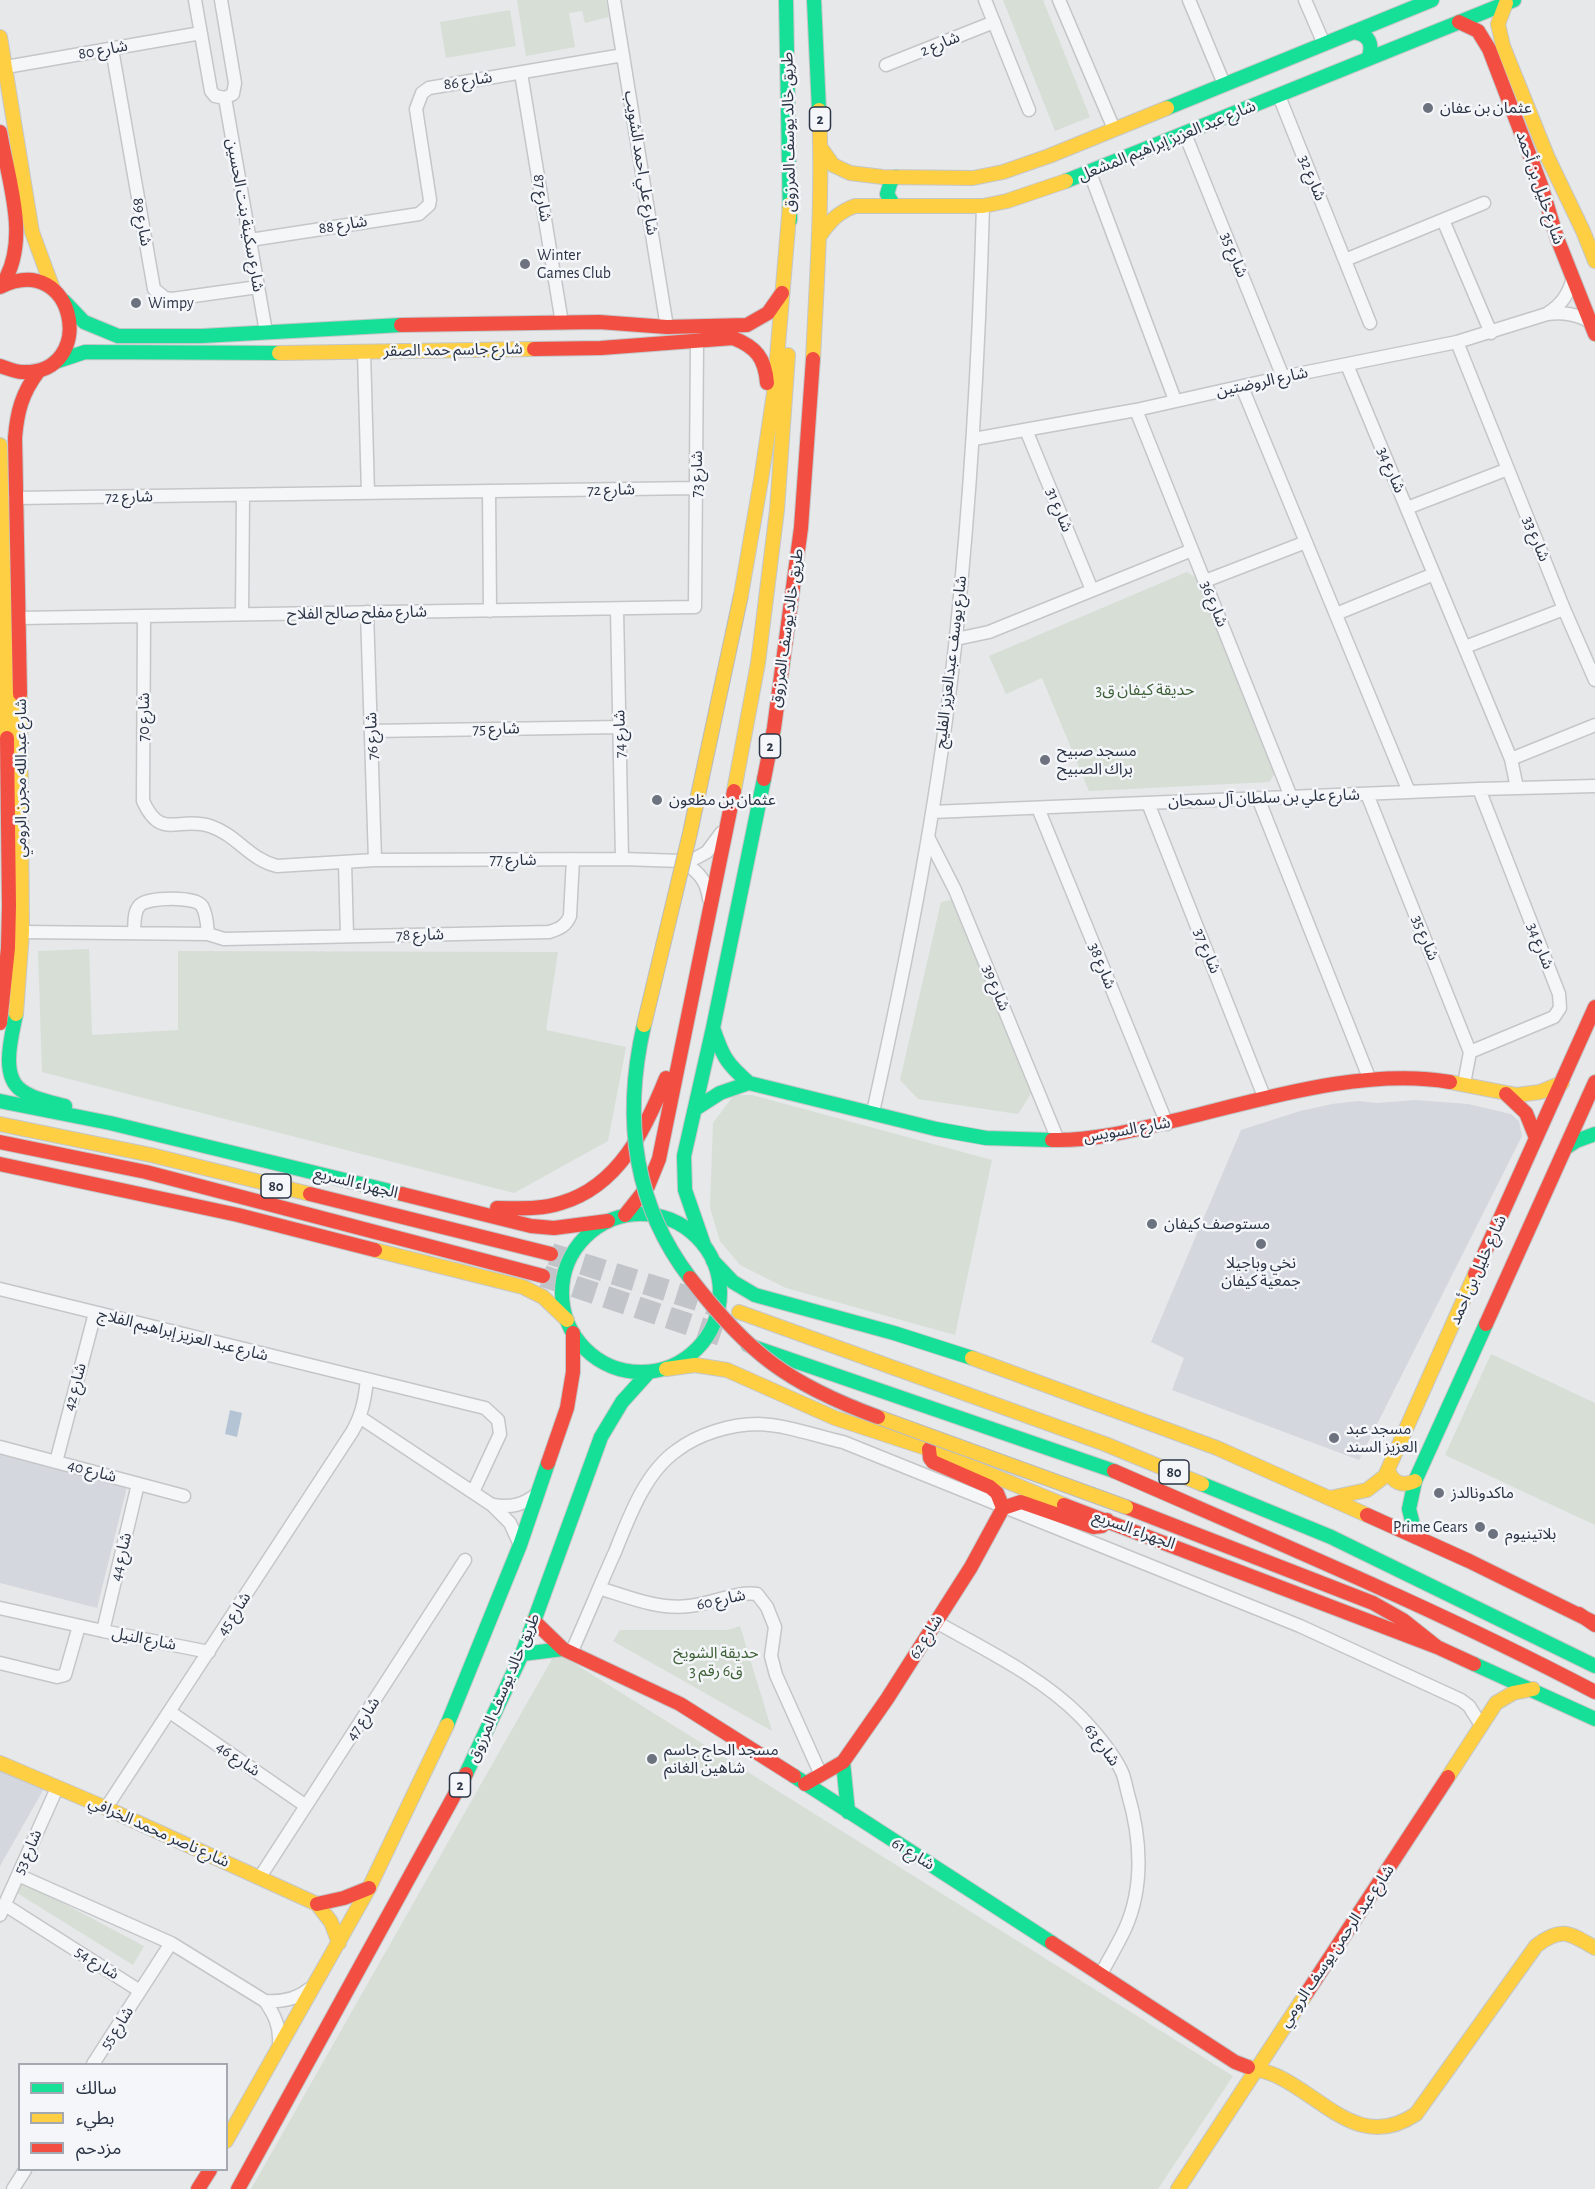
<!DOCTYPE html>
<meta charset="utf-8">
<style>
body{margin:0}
#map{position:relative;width:1595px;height:2189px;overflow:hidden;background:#e6e8ea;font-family:"Alegreya Sans","Noto Sans Arabic",sans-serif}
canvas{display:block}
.legend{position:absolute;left:18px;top:2063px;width:210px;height:108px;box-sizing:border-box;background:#f4f6f9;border:2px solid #a4a8b1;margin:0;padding:8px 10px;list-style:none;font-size:18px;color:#2b3445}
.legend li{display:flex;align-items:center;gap:12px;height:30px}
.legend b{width:30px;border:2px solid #a4a8b1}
</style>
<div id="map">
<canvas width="1595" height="2189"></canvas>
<ul class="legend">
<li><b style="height:8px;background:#16e098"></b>سالك</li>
<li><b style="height:8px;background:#ffcf43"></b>بطيء</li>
<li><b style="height:8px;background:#f24e42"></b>مزدحم</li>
</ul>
</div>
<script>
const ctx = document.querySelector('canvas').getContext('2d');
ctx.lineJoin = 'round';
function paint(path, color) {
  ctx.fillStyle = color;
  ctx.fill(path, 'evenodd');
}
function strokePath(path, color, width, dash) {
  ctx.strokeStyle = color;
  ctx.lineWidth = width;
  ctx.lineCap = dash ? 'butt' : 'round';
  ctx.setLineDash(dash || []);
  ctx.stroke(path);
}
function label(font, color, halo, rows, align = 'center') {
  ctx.font = font + ' "Alegreya Sans","Noto Sans Arabic",sans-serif';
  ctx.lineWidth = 5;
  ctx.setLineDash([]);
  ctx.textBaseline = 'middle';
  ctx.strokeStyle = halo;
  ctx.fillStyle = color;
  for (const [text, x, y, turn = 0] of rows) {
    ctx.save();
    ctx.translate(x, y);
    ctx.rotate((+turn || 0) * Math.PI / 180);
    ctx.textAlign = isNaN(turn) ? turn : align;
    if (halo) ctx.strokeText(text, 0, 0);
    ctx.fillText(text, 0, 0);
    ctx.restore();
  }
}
paint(new Path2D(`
 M 1415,1100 L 1468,1104 L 1511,1114 L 1519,1121 L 1522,1136 L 1359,1460 L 1172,1390 L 1184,1358 L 1151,1342 L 1241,1130 L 1300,1111 L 1332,1104 L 1358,1101 L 1377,1103 Z
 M 0,1450 L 128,1483 L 97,1608 L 0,1583 Z
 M 0,1768 L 45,1787 L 0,1866 Z`), '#d4d7dd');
paint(new Path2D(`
 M 517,0 L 606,0 L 609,17 L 585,23 L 582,11 L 569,13 L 575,47 L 526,56 Z
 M 1003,0 L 1043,0 L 1090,117 L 1055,131 Z
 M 510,10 L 516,46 L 446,58 L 440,22 Z
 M 1187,572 L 1198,579 L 1276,772 L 1269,782 L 1089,791 L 1042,678 L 1006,694 L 989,656 Z
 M 954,899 L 1034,1089 L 1018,1114 L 918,1099 L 900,1080 L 941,902 Z
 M 89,949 L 92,1035 L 178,1030 L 178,951 L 558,952 L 546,1030 L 626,1047 L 608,1141 L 514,1193 L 42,1072 L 38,951 Z
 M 734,1095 L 752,1095 L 992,1160 L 955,1335 L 786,1288 L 740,1265 L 720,1241 L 710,1208 L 713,1123 Z
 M 1491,1354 L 1595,1403 L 1595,1525 L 1445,1455 Z
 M 740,1626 L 772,1731 L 613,1641 L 620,1630 L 728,1630 Z
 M 556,1652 L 1233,2076 L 1158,2189 L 251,2189 Z
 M 19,1880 L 144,1946 L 133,1965 L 14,1891 Z`), '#d6ded6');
paint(new Path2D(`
 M 230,1410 L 242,1413 L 237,1437 L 225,1434 Z`), '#b4c4d5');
strokePath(new Path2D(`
 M 551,1254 L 720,1307
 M 543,1276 L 730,1338`), '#c1c4c9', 22, [22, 11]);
const street = new Path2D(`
 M 195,0 L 211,91 L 215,96 L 225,98 L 233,94 L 235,83 L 221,0
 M 614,0 L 667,327
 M 985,0 L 1029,110
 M 1059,0 L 1114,129
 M 1189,0 L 1224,84
 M 1305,0 L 1324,44
 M 112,49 L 154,289 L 165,298 L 172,299 L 258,287
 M 886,65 L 994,22
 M 6,67 L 201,33
 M 521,73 L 562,323
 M 1279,96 L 1370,323
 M 225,98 L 266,332
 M 1185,134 L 1283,377
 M 1090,173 L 1175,400
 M 1443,220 L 1491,333
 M 250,240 L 419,214 L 429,205 L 430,200 L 416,109 L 422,93 L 429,88 L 623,55
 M 1345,260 L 1484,203
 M 1548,313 C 1562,304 1568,295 1573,278
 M 1457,342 L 1564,609 L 1595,680
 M 364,352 L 368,493
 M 1347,365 L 1511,759 L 1517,788
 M 1242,387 L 1409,792
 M 1136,410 L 1291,797
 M 1026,430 L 1092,590
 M 974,439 L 1136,410 L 1283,377 L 1457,342 L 1547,314 C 1564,312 1576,314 1591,322
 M 489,491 L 490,611
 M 15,498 L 696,488
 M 1407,508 L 1508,469
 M 1205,581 L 1306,542
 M 617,609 L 622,859
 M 367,612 L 375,860
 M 242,614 L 243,495
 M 1336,614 L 1434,574
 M 144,616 L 143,801 C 161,841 178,816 210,826 C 237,835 249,859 277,866 L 375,860 L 622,859 L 681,861 L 696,858 L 707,852 L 721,833
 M 20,618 L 695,607 L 697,340
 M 956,639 L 989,632 L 1192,550
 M 1465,647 L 1564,609
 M 372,731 L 620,727
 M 1511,759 L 1595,725
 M 1367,794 L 1470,1052 L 1464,1084
 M 1258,798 L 1370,1080
 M 1148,803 L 1265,1099
 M 1038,808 L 1167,1124
 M 932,812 L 1479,789 L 1595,786
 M 928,837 L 955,890 L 1058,1140
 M 681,861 C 697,870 707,880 709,899
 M 345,862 L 347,936
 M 22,932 L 208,934 L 224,939 L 549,932 C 559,929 566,926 570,916 L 573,859
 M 134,932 C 135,923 133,912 140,905 C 149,897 195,896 202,906 C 207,914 207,925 208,934
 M 1470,1052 L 1554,1017 L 1560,1008 L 1559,994 L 1479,789
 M 873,1112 C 908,955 939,797 956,637 C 971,493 979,350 983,206
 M 0,1289 L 485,1408 L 498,1420 L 500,1434 L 473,1492
 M 361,1418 L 492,1505 L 510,1523 L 520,1545
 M 0,1447 L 184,1496
 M 56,1462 L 95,1313
 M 493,1505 C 511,1508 524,1505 538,1493
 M 599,1588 C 628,1597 659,1610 689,1606 C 712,1604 736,1591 757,1594 L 767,1607 L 775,1627 L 771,1656 L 776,1675 L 821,1775
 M 0,1608 L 103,1631 L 209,1652
 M 936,1622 C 984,1649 1042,1677 1081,1717 C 1096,1733 1113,1753 1122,1772 C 1125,1779 1126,1787 1128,1794 C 1141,1838 1144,1887 1125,1929 C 1118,1944 1109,1959 1101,1974
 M 103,1631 L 138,1484
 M 571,1653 C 586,1620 600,1585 615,1552 C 629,1517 645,1473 676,1451 C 698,1434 731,1424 758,1424 C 787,1425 816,1436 843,1442 L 1300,1626 L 1461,1700 L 1469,1706 L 1481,1725
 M 0,1663 L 57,1677 L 65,1675 L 79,1626
 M 170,1712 L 306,1806
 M 106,1808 L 352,1432 C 362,1415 365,1399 367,1379
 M 18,1875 L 171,1943 L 265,2001 C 274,2014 280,2026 279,2042
 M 260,1877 L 465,1560
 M 5,1905 L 140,1991
 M 0,1915 L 57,1788
 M 265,2001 C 281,2002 296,2000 309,1989
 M 93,2064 L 171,1943
 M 13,2189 L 25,2170`);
const fast = new Path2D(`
 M 786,0 L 790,220
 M 814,0 L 819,110
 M 1353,32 C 1369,34 1374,44 1368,59
 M 1167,108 L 1432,0
 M 1066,181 L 1514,0
 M 894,206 L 887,194 L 891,181 L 896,177
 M 64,301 L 84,322 L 118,336 L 202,336 L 401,325
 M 55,362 L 85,352 L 279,353
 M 16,1014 C 12,1035 0,1075 21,1090 C 33,1099 50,1102 65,1106
 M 713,1028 C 723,1057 726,1063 749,1083 L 936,1129 L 986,1138 L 1052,1140
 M 0,1101 L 110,1123 L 402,1194
 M 695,1109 L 720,1093 L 749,1083
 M 1567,1147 L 1576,1141 L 1595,1134
 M562 1293a79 79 0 1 1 158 0a79 79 0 1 1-158 0Z
 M 704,1245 L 685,1190 L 684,1156 L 713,1028 L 764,779
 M 713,1261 L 733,1282 L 755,1295 L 894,1333 L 972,1358
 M 748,1345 L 1114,1471
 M 1202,1484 L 1331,1537 L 1595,1666
 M 1416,1537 L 1409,1509 L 1415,1481 L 1486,1324
 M 522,1654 L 563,1649
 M 1474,1664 L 1595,1719
 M 447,1725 L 520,1545 L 548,1463
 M 843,1762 L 848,1812
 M 466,1774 L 522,1654 L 601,1437 L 622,1402 L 649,1372
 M 794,1776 L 1052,1943`);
const slow = new Path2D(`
 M 1506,3 L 1498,24 L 1503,46 L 1548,158 L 1583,231 L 1595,261
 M 0,37 L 32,232 L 53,289
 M 821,148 L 833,165 L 850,173 L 883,177 L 973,178 L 1003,172 L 1049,156 L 1167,108
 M 819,237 C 829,222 838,212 855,206 L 983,206 L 1007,201 L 1066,181
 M 279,353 L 534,349
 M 813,359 C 817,276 823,193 819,110
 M 0,445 L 7,738
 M 741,595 L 761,480 L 774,393 L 790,204
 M 734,791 L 758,663 L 777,510 L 788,355
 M 16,1014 L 22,932 L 20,694
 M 1450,1082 L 1517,1095 L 1540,1092 L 1562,1083
 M 0,1124 L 151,1155 L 310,1194
 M 375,1250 L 523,1287 L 543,1297 L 567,1320
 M 739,1312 L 1105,1444 L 1202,1484
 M 972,1358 L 1217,1448 L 1367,1515
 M 666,1369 L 695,1365 L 727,1370 L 835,1418 L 929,1449 L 1064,1505
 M 1388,1470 C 1393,1483 1402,1487 1415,1481
 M 1330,1498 L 1367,1490 L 1385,1476 L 1475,1274
 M 0,1763 L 106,1808 L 317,1904 L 331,1922 L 339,1943
 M 1448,1777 L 1496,1703 L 1513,1693 L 1533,1689
 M 1248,2067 C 1258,2070 1270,2072 1279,2077 C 1326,2100 1361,2151 1416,2114 L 1536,1946 C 1561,1926 1570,1933 1595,1948
 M 226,2141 L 369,1888 L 447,1725
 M 1178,2189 L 1306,1994`);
const jam = new Path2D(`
 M 1459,22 L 1478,31 L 1489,49 L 1541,185 L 1557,238 L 1595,334
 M 0,132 C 8,181 31,240 2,285
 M 0,287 C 76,249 99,375 22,372 C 15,372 7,368 0,366
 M 401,325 L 599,322 L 667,327 L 747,325 L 768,313 L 782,293
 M 534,349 L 601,348 L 733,338 C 756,347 765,358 767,383
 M 20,694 L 15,438 C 17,412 22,393 38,372
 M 764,779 L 774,728 L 801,528 L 813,359
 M 0,1023 L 8,948 L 9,906 L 7,738
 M 1506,1094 L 1526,1113 L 1536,1138
 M 1052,1140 C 1090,1141 1127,1132 1164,1123 C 1251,1103 1361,1066 1450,1082
 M 0,1142 L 146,1172 L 543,1276
 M 0,1164 L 238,1215 L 375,1250
 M 310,1194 L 551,1254
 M 402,1194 L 531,1226 L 554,1228 L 608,1221
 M 497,1208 C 518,1208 540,1210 561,1203 C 619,1186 645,1130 666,1078
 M 625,1215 L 648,1186 L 659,1159 L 734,791
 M 1475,1274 L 1595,1007
 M 1486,1324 L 1595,1082
 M 929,1449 L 930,1458 L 933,1462 L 990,1487 L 997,1493 L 1003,1508
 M 548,1463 L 567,1408 L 573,1372 L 573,1333
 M 1114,1471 C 1276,1542 1439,1610 1595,1692
 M 1064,1505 L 1437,1647 L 1474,1664
 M 1126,1507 L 1373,1603 L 1403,1620 L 1437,1647
 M 1367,1515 L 1469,1561 L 1591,1621
 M 1579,1614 L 1595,1625
 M 534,1621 L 563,1649 L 680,1704 L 794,1776
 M 805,1784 L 843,1762 L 887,1699 L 971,1567 L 1003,1508 L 1021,1502 L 1093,1527 L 1102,1526 L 1107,1520
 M 317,1904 L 344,1898 L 369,1888
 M 1052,1943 L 1235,2062 L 1248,2067
 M 1306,1994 L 1448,1777
 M 198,2189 L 210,2170
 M 238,2189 L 466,1774`);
strokePath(street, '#c4c6c8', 15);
strokePath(fast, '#c4c6c8', 16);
strokePath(slow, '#c4c6c8', 16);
strokePath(jam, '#c4c6c8', 16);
strokePath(street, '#f5f6f7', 12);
strokePath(fast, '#16e098', 14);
strokePath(slow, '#ffcf43', 14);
strokePath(jam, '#f24e42', 14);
const fastBridge = new Path2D(`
 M 644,1025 C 623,1116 632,1202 690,1278`);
const slowBridge = new Path2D(`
 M 644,1025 L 690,833 L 741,595
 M 878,1417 L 1126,1507`);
const jamBridge = new Path2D(`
 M 690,1278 C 748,1353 788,1384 878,1417`);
strokePath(fastBridge, '#b8bbbf', 16, []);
strokePath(slowBridge, '#b8bbbf', 16, []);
strokePath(jamBridge, '#b8bbbf', 16, []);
strokePath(fastBridge, '#16e098', 14);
strokePath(slowBridge, '#ffcf43', 14);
strokePath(jamBridge, '#f24e42', 14);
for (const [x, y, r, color] of [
 [1428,108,6,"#6c737f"],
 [525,264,6,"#6c737f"],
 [136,303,6,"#6c737f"],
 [1045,760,6,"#6c737f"],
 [657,800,6,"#6c737f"],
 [1152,1224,6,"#6c737f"],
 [1261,1244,6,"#6c737f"],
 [1334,1438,6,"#6c737f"],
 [1439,1493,6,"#6c737f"],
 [1480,1527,6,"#6c737f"],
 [1493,1534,6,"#6c737f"],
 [652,1759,6,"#6c737f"]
]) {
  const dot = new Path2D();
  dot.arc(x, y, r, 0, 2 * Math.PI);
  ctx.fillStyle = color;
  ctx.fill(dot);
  strokePath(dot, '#f4f6f9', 2);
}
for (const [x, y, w] of [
 [820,119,21],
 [770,746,21],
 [276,1186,30],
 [1174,1472,30],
 [460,1785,21]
]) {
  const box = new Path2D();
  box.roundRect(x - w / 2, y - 12, w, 24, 4.5);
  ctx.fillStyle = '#f4f6f9';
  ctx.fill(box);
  strokePath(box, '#2b3445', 1.5);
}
label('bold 15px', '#2b3445', null, [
 ["2",820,119],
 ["2",770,746],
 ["80",276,1186],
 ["80",1174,1472],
 ["2",460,1785]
]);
label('16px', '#2b3445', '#f4f6f9', [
 ["شارع 2",940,44,-22],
 ["شارع 80",103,50,-10],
 ["شارع 86",468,81,-9],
 ["طريق خالد يوسف المرزوق",789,132,-91],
 ["شارع عبد العزيز إبراهيم المشعل",1167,141,-22],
 ["شارع علي احمد الشويب",641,163,81],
 ["شارع 32",1312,178,68],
 ["شارع خليل بن أحمد",1540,188,71],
 ["شارع 87",542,198,81],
 ["شارع سكينة بنت الحسين",245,215,80],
 ["شارع 89",142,222,80],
 ["شارع 88",343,225,-9],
 ["شارع 35",1234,255,68],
 ["شارع جاسم حمد الصقر",453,350,-1],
 ["شارع الروضتين",1262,382,-12],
 ["شارع 34",1391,470,67],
 ["شارع 73",697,474,-90],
 ["شارع 72",611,490,-1],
 ["شارع 72",129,497,-1],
 ["شارع 31",1059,510,68],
 ["شارع 33",1536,539,68],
 ["شارع 36",1214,604,68],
 ["شارع مفلح صالح الفلاح",357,613,-1],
 ["طريق خالد يوسف المرزوق",787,628,-82],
 ["شارع يوسف عبدالعزيز الفليج",951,662,-83],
 ["شارع 70",144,717,-90],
 ["شارع 75",496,729,-1],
 ["شارع 74",620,734,-91],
 ["شارع 76",372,736,-92],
 ["شارع عبدالله مجرن الرومي",21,778,-90],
 ["شارع علي بن سلطان آل سمحان",1264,798,-2],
 ["شارع 77",513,860],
 ["شارع 78",420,935,-1],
 ["شارع 35",1425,938,68],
 ["شارع 34",1540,946,69],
 ["شارع 37",1207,951,68],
 ["شارع 38",1102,966,68],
 ["39 شارع",996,988,68],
 ["شارع السويس",1127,1130,-10],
 ["الجهراء السريع",356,1183,14],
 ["شارع خليل بن أحمد",1478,1270,-66],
 ["شارع عبد العزيز إبراهيم الفلاج",183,1335,14],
 ["شارع 42",75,1387,-75],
 ["شارع 40",92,1471,15],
 ["الجهراء السريع",1134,1530,20],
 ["شارع 44",121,1557,-77],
 ["شارع 60",721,1600,-12],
 ["شارع 45",234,1614,-57],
 ["شارع 62",926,1637,-58],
 ["شارع النيل",144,1639,11],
 ["طريق خالد يوسف المرزوق",504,1688,-67],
 ["شارع 47",363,1719,-57],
 ["شارع 63",1102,1745,54],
 ["شارع 46",238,1759,34],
 ["شارع ناصر محمد الخرافي",159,1832,24],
 ["شارع 53",28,1852,-66],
 ["شارع 61",913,1854,32],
 ["شارع عبد الرحمن يوسف الرومي",1337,1946,-56],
 ["شارع 54",97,1963,32],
 ["شارع 55",117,2028,-57]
]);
label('16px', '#2b3445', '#f4f6f9', [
 ["عثمان بن عفان",1440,108],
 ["Winter",537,255],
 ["Games Club",537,273],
 ["Wimpy",148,303],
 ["مسجد صبيح",1057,751],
 ["براك الصبيح",1057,769],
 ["عثمان بن مظعون",669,800],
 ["مستوصف كيفان",1164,1224],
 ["نخي وباجيلا",1261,1263,"center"],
 ["جمعية كيفان",1261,1281,"center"],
 ["مسجد عبد",1346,1429],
 ["العزيز السند",1346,1447],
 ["ماكدونالدز",1451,1493],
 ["Prime Gears",1468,1527,"right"],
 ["بلاتينيوم",1505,1534],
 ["مسجد الحاج جاسم",664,1750],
 ["شاهين الغانم",664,1768]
], 'left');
label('16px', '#3f6138', '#f4f6f9', [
 ["حديقة كيفان ق3",1145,690],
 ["حديقة الشويخ",716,1653],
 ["ق6 رقم 3",716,1671]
]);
</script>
